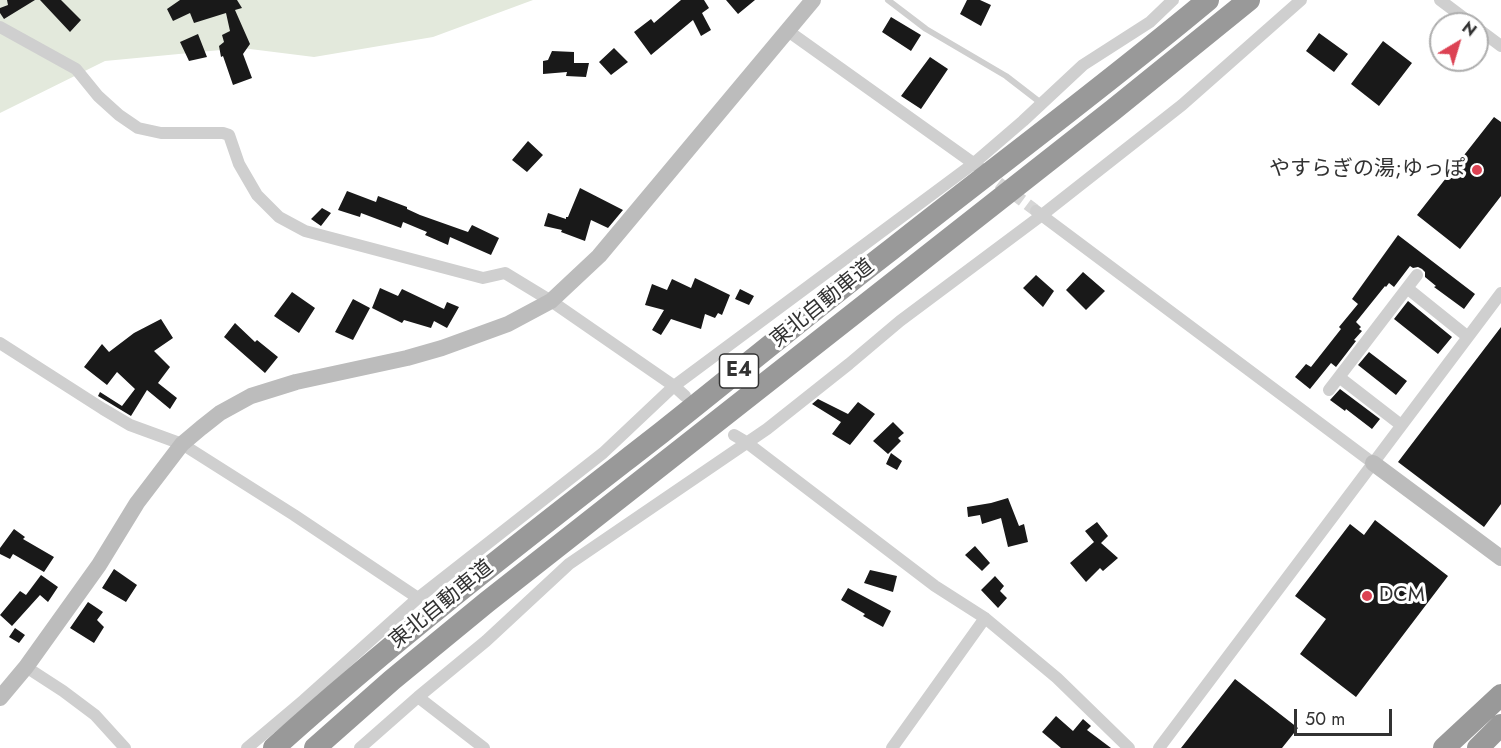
<!DOCTYPE html>
<meta charset="utf-8">
<style>
body{margin:0}
#map{position:relative;width:1501px;height:748px;overflow:hidden;background:#fff;font-family:Jost,sans-serif}
canvas{display:block}
.north{position:absolute;left:1429px;top:12px;width:60px;height:60px;box-sizing:border-box;background:#fff;border:2px solid #adadad;border-radius:50%;rotate:38deg;font-size:16px;font-weight:700;line-height:24px;text-align:center;color:#323232}
.north::after{content:'';display:block;margin:auto;width:21px;height:27px;background:#dc4253;clip-path:polygon(50% 0,100% 100%,50% 72%,0 100%)}
.scale{position:absolute;left:1294px;top:709px;width:98px;height:27px;box-sizing:border-box;border:3px solid #323232;border-top:0;padding-left:8px;font-size:18px;line-height:21px;white-space:nowrap;color:#323232;-webkit-text-stroke:4px #fff;paint-order:stroke}
</style>
<div id="map">
<canvas width="1501" height="748"></canvas>
<div class="north">N</div>
<div class="scale">50 m</div>
</div>
<script>
const ctx = document.querySelector('canvas').getContext('2d');
ctx.lineJoin = 'round';
function paint(path, color) {
  ctx.fillStyle = color;
  ctx.fill(path, 'evenodd');
}
function strokePath(path, color, width, dash) {
  ctx.strokeStyle = color;
  ctx.lineWidth = width;
  ctx.lineCap = dash ? 'butt' : 'round';
  ctx.setLineDash(dash || []);
  ctx.stroke(path);
}
function label(font, color, halo, rows, align = 'center') {
  ctx.font = font + ' Jost,"Noto Sans JP",sans-serif';
  ctx.lineWidth = 6;
  ctx.setLineDash([]);
  ctx.textBaseline = 'middle';
  ctx.strokeStyle = halo;
  ctx.fillStyle = color;
  for (const [text, x, y, turn = 0] of rows) {
    ctx.save();
    ctx.translate(x, y);
    ctx.rotate((+turn || 0) * Math.PI / 180);
    ctx.textAlign = isNaN(turn) ? turn : align;
    if (halo) ctx.strokeText(text, 0, 0);
    ctx.fillText(text, 0, 0);
    ctx.restore();
  }
}
paint(new Path2D(`
 M 0,0 L 533,0 L 433,37 L 314,57 L 242,48 L 105,61 L 0,113 Z`), '#e3e9dc');
paint(new Path2D(`
 M 7,0 L 35,0 L 4,19 L 0,13 L 0,8 L 8,5 Z
 M 40,0 L 61,0 L 81,20 L 70,32 Z
 M 180,0 L 237,0 L 242,8 L 235,10 L 250,44 L 243,54 L 252,78 L 233,85 L 223,56 L 221,57 L 219,46 L 224,42 L 222,35 L 230,31 L 226,13 L 194,23 L 190,13 L 173,21 L 167,9 Z
 M 681,0 L 704,0 L 709,8 L 702,13 L 711,30 L 701,36 L 693,20 L 651,55 L 634,32 L 651,19 L 654,23 Z
 M 726,0 L 755,0 L 738,14 Z
 M 967,0 L 980,0 L 991,5 L 981,26 L 960,14 Z
 M 891,17 L 921,35 L 911,51 L 882,32 Z
 M 1319,33 L 1348,54 L 1334,72 L 1306,51 Z
 M 198,34 L 207,57 L 189,61 L 180,42 Z
 M 1383,41 L 1412,63 L 1379,106 L 1351,84 Z
 M 614,48 L 628,62 L 611,75 L 599,62 Z
 M 552,51 L 574,52 L 574,63 L 589,63 L 586,77 L 566,76 L 567,72 L 543,74 L 543,61 L 548,60 Z
 M 930,57 L 948,69 L 921,109 L 901,96 Z
 M 1494,117 L 1501,122 L 1501,196 L 1460,249 L 1417,215 Z
 M 528,141 L 543,155 L 527,172 L 512,160 Z
 M 580,188 L 623,210 L 608,228 L 591,220 L 585,241 L 561,232 L 562,230 L 544,226 L 548,213 L 566,219 L 566,217 L 568,217 Z
 M 347,191 L 376,202 L 378,196 L 407,207 L 407,209 L 420,215 L 468,232 L 472,225 L 499,238 L 491,255 L 450,237 L 448,245 L 425,235 L 427,232 L 403,222 L 401,228 L 361,213 L 360,217 L 338,210 Z
 M 322,208 L 331,213 L 321,226 L 311,219 Z
 M 1398,235 L 1475,294 L 1464,309 L 1434,287 L 1436,286 L 1425,277 L 1425,272 L 1422,269 L 1418,267 L 1413,268 L 1410,266 L 1394,287 L 1389,283 L 1386,287 L 1385,286 L 1356,322 L 1361,327 L 1359,329 L 1362,331 L 1354,340 L 1356,341 L 1336,367 L 1331,363 L 1310,389 L 1295,377 L 1306,364 L 1311,367 L 1341,329 L 1339,327 L 1358,304 L 1352,299 Z
 M 1083,272 L 1105,291 L 1086,310 L 1066,290 Z
 M 1036,275 L 1054,291 L 1043,307 L 1023,288 Z
 M 695,278 L 730,295 L 722,315 L 718,313 L 715,318 L 705,314 L 701,329 L 671,319 L 661,335 L 652,330 L 664,310 L 645,305 L 652,284 L 667,290 L 672,279 L 691,288 Z
 M 380,288 L 398,296 L 402,289 L 444,309 L 447,302 L 459,307 L 447,328 L 434,321 L 431,328 L 404,320 L 402,323 L 372,308 Z
 M 740,289 L 754,296 L 749,305 L 735,299 Z
 M 292,292 L 315,308 L 299,333 L 274,316 Z
 M 353,299 L 370,308 L 353,340 L 335,332 Z
 M 1408,301 L 1452,337 L 1438,354 L 1394,319 Z
 M 161,319 L 173,338 L 154,351 L 170,367 L 158,383 L 177,398 L 170,409 L 147,390 L 131,416 L 98,396 L 100,392 L 122,406 L 135,389 L 117,372 L 107,385 L 84,367 L 102,344 L 109,352 L 134,333 Z
 M 235,323 L 255,342 L 257,340 L 278,357 L 265,373 L 224,337 Z
 M 1501,327 L 1501,504 L 1484,527 L 1398,462 Z
 M 1369,352 L 1407,381 L 1396,395 L 1358,365 Z
 M 1340,389 L 1380,419 L 1372,429 L 1346,409 L 1345,411 L 1330,400 Z
 M 818,399 L 848,414 L 858,402 L 875,414 L 850,445 L 832,434 L 841,422 L 812,404 Z
 M 893,422 L 904,433 L 898,438 L 901,441 L 888,454 L 873,441 Z
 M 891,453 L 902,461 L 897,470 L 886,464 Z
 M 1008,498 L 1019,526 L 1024,524 L 1028,542 L 1008,547 L 1001,518 L 982,524 L 980,515 L 968,517 L 967,507 L 991,503 Z
 M 1375,520 L 1448,576 L 1356,697 L 1300,654 L 1326,619 L 1295,596 L 1350,524 L 1364,535 Z
 M 1097,522 L 1108,536 L 1101,543 L 1118,558 L 1103,571 L 1100,568 L 1086,582 L 1070,563 L 1094,542 L 1085,531 Z
 M 14,529 L 25,537 L 23,539 L 54,557 L 44,572 L 13,554 L 10,559 L 0,554 L 0,548 Z
 M 975,546 L 990,563 L 982,571 L 965,555 Z
 M 114,569 L 137,585 L 126,602 L 102,588 Z
 M 870,570 L 897,576 L 893,592 L 864,583 Z
 M 41,575 L 58,587 L 48,602 L 40,595 L 12,626 L 0,615 L 20,591 L 26,595 Z
 M 995,576 L 1004,586 L 1000,591 L 1007,598 L 998,608 L 981,590 Z
 M 848,588 L 891,611 L 883,627 L 863,616 L 865,614 L 841,600 Z
 M 88,602 L 103,612 L 97,620 L 104,627 L 94,643 L 70,628 Z
 M 15,628 L 25,635 L 19,643 L 9,637 Z
 M 1235,679 L 1298,728 L 1282,748 L 1181,748 Z
 M 1056,716 L 1073,731 L 1083,719 L 1091,726 L 1087,730 L 1111,748 L 1061,748 L 1042,732 Z`), '#191919');
strokePath(new Path2D(`
 M 984,172 L 1035,210`), '#d6d6d6', 12, [12, 6]);
strokePath(new Path2D(`
 M 888,0 L 926,29 L 1006,76 L 1041,103`), '#cfcfcf', 6);
strokePath(new Path2D(`
 M 1440,0 L 1472,24
 M 0,27 L 76,69 L 98,96 L 119,115 L 138,128 L 161,133 L 223,133 L 229,135 L 239,164 L 257,195 L 279,217 L 305,231 L 483,278 L 505,273 L 551,301 L 674,386 L 685,396
 M 1477,28 L 1501,46
 M 788,31 L 980,168
 M 1036,211 L 1373,463
 M 1407,288 L 1417,275
 M 0,343 L 103,409 L 130,425 L 182,444 L 294,515 L 418,598
 M 1329,390 L 1339,377
 M 1401,425 L 1339,377 L 1407,288 L 1468,337
 M 734,435 L 746,442 L 935,586 L 985,618 L 1057,678 L 1129,748
 M 26,667 L 63,691 L 95,715 L 125,748
 M 418,697 L 484,748
 M 247,748 L 304,700 L 418,598 L 603,453 L 674,386 L 973,164 L 1023,121 L 1083,65 L 1150,22 L 1173,0
 M 360,748 L 418,697 L 486,641 L 569,564 L 767,429 L 849,364 L 900,321 L 1042,215 L 1182,105 L 1301,0
 M 892,748 L 985,618
 M 1159,748 L 1501,293`), '#cfcfcf', 12);
strokePath(new Path2D(`
 M 1373,463 L 1501,558
 M 0,698 L 26,667 L 99,565 L 137,503 L 182,444 L 201,428 L 220,413 L 251,396 L 296,382 L 407,358 L 442,348 L 508,324 L 551,301 L 599,256 L 813,0`), '#bcbcbc', 16);
strokePath(new Path2D(`
 M 274,748 C 398,636 530,535 661,433 C 738,372 814,309 892,249 C 997,166 1105,86 1208,0
 M 315,748 L 392,680 L 487,602 L 1113,110 L 1249,0
 M 1444,748 L 1501,695
 M 1478,748 L 1501,725`), '#999', 22);
for (const [x, y, r, color] of [
 [1477,170,6,"#dc4253"],
 [1367,596,6,"#dc4253"]
]) {
  const dot = new Path2D();
  dot.arc(x, y, r, 0, 2 * Math.PI);
  ctx.fillStyle = color;
  ctx.fill(dot);
  strokePath(dot, '#fff', 2);
}
for (const [x, y, w] of [
 [739,371,39]
]) {
  const box = new Path2D();
  box.roundRect(x - w / 2, y - 17, w, 34, 4.5);
  ctx.fillStyle = '#fff';
  ctx.fill(box);
  strokePath(box, '#323232', 1.5);
}
label('bold 20px', '#323232', null, [
 ["E4",739,371]
]);
label('21px', '#323232', '#fff', [
 ["やすらぎの湯;ゆっぽ",1465,170],
 ["DCM",1379,596,"left"]
], 'right');
label('21px', '#323232', '#fff', [
 ["東北自動車道",823,304,-39],
 ["東北自動車道",442,605,-39]
]);
</script>
